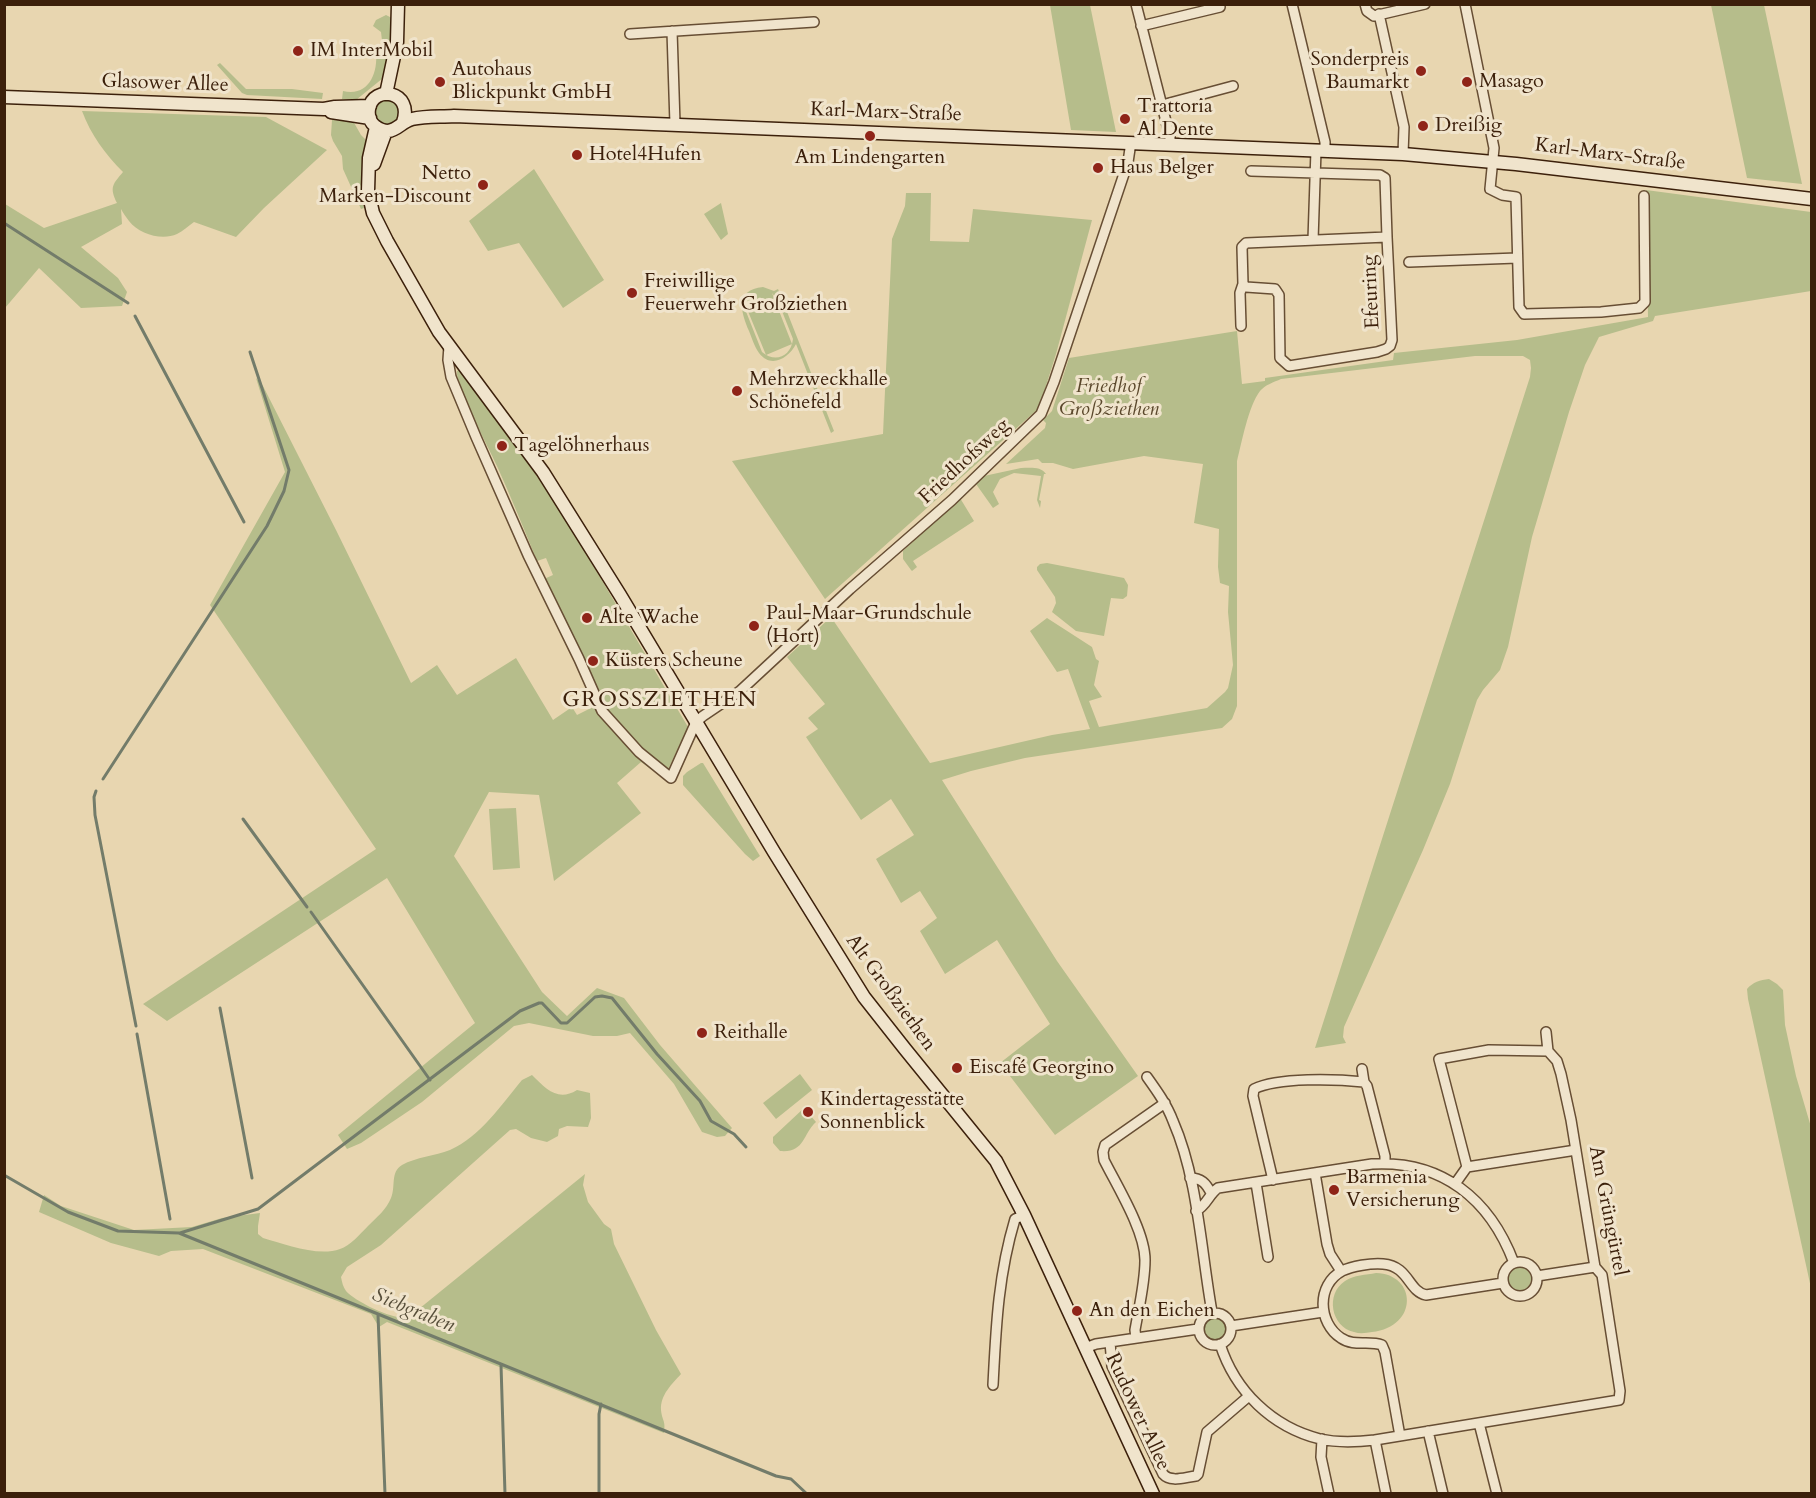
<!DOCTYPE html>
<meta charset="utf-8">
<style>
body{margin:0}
#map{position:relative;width:1816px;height:1498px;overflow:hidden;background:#e8d6b0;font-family:Cardo,serif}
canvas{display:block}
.frame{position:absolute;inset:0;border:6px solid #3c200b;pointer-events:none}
</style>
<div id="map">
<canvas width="1816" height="1498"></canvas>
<div class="frame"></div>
</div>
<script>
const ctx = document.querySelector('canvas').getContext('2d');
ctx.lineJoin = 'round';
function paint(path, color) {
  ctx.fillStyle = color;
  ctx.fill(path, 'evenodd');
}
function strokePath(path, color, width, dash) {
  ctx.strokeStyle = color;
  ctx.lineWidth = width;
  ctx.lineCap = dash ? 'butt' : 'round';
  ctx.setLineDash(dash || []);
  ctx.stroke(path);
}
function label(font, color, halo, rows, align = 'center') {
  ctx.font = font + ' Cardo,serif';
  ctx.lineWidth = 6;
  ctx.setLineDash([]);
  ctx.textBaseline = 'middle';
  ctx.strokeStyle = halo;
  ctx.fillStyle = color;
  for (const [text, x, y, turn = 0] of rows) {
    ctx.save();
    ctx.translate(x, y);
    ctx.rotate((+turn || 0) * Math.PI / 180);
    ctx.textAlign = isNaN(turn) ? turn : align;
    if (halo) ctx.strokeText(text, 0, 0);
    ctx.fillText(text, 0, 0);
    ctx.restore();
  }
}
paint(new Path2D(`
 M 1050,5 L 1090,5 L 1116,132 L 1071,130 Z
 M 1711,5 L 1764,5 L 1802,184 L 1747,178 Z
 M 386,15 L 392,18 L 393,20 L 388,74 L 356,100 L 342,99 L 343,91 C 368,97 378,74 376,53 L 384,58 L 381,32 L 373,26 L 376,20 Z
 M 220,63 L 246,89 L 292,89 L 323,93 L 322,99 L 247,95 L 242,93 L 217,65 Z
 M374 112a13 13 0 1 1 26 0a13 13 0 1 1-26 0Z
 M 82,111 L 266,117 L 327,150 L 264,208 L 236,237 L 194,222 C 188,226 183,231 177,234 C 162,241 139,234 129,221 C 126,217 123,213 121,209 L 122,224 L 81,247 L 118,278 L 127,292 L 122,306 L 81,308 L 39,268 L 5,308 L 5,204 L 44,228 L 117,203 C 109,187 113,184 123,172 C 105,154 91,135 82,111 Z
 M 332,120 L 353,121 L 361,135 L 367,141 L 361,191 L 364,208 L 361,209 L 343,169 L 342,156 L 333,141 L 331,135 Z
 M 534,169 L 604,280 L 563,308 L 519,243 L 488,251 L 469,221 Z
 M 1646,190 L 1811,212 L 1811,291 L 1655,316 L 1653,321 L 1599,337 L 1585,365 L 1569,412 L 1532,537 L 1508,647 L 1500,670 L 1483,690 L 1477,700 L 1450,784 L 1423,850 L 1344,1027 L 1343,1037 L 1346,1043 L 1315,1048 L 1530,377 L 1531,368 L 1530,360 L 1523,356 L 1475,356 L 1281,379 C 1274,382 1265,385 1260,391 C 1248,407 1242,442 1237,461 L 1237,706 L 1232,719 L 1222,728 L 1025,758 L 971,771 L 942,780 L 1057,961 L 1138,1076 L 1055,1135 L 1000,1063 L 1050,1024 L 997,940 L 945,974 L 920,931 L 937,918 L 920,891 L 901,903 L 876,859 L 914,835 L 891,799 L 861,820 L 806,737 L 818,729 L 808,718 L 825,704 L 787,657 L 831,617 L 930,763 L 1052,735 L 1090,729 L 1068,669 L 1057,672 L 1030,631 L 1047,618 L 1092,647 L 1096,659 L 1099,661 L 1094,685 L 1102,697 L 1089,701 L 1099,727 L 1207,708 L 1225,692 L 1228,688 L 1233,665 L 1228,612 L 1229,586 L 1220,583 L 1218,567 L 1219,529 L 1194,523 L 1203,464 L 1144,456 L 1073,469 L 1053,463 L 1042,463 L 1038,459 L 1006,464 L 1045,428 L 1046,423 L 1043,420 L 1052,411 L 1069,358 L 1237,331 L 1242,384 L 1265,381 L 1265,378 L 1393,360 L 1394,353 L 1517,340 L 1648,317 Z
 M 906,193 L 931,193 L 930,241 L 969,242 L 973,209 L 1092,220 L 1056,354 L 1039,408 L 825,599 L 732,461 L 883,434 L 892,239 L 905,206 Z
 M 721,203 L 728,234 L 721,240 L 704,214 Z
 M 763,287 L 774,291 L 778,289 L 834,431 L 831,433 L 796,344 C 789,358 771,369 759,353 C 754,346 752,338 749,331 C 741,312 734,290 763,287 ZM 772,293 L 778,301 L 793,339 C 791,357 775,363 762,352 L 745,309 L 745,304 L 766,355 L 792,344 Z
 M 459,370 L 462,371 C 499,421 536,472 569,526 C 610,592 648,660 688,727 L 664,778 L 641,762 L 617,783 L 641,813 L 554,881 L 539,795 L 489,792 L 454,856 L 542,992 L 567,1016 L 597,988 L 624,998 L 660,1045 L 732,1128 L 725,1136 L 717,1137 L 702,1132 L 674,1084 L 630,1033 L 617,1036 L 593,1036 L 529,1023 L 514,1026 L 422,1102 L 361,1143 L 347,1149 L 338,1135 L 475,1023 L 387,878 L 167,1021 L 143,1004 L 376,849 L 210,605 L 285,472 L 256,378 L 263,386 L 336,530 L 411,683 L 437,665 L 457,695 L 516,658 L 553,720 L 572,707 L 577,715 L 593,707 L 600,695 L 544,579 L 553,575 L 546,558 L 537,561 C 524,529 511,497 497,466 C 489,447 455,387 457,371 Z
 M 1021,468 C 1029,468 1041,466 1046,474 L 1044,474 L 1039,500 L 1041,501 L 1040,508 L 1037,500 L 1041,476 L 1014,473 L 1000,479 L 993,492 L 999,504 L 993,508 L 976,484 L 984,476 Z
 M 960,498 L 974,521 L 913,561 L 917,567 L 912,571 L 911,570 L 903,559 L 903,551 Z
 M 1047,563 L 1124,578 L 1128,585 L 1127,596 L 1123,599 L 1111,598 L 1104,636 L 1076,631 L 1052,612 L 1056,603 L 1055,597 L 1037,570 L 1037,567 L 1040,564 Z
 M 701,763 L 703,763 L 760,856 L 753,861 L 745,854 L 683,785 L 683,776 L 687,772 Z
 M 516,808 L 520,868 L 493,870 L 489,809 Z
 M 1769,979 L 1777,984 L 1783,990 L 1785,1025 L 1796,1076 L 1811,1127 L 1811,1288 L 1748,999 L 1747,989 C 1753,982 1760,980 1769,979 Z
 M 800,1074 L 812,1090 L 776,1119 L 763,1103 Z
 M 532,1075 C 546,1089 558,1102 577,1090 L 590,1093 L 591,1118 L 588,1127 L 567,1126 L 559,1129 L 558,1136 L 547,1142 L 531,1138 L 516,1129 L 510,1130 L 381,1245 L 347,1267 L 341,1277 C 342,1282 343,1287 346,1291 C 355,1301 386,1316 399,1317 C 402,1318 406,1317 409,1317 L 585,1174 L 583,1185 L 588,1202 L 604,1224 L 611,1229 L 614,1244 L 656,1330 L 681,1374 C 672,1384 660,1395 661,1410 C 662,1421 666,1420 664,1433 L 387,1322 L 379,1327 L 371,1314 L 203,1249 L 171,1251 L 159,1256 L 111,1243 L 39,1212 L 44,1195 L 61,1206 L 134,1230 L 192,1227 L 222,1218 L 260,1213 L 258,1226 L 258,1234 L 263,1238 C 284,1244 318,1257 340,1249 C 350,1246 360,1234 368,1226 C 377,1217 386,1210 391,1198 C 396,1187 390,1172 402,1165 C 416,1157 435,1156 450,1150 C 480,1137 501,1105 522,1080 Z
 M 804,1108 L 816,1122 C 802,1135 805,1153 780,1151 L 773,1143 L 773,1137 Z
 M1507 1279a12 12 0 1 1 24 0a12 12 0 1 1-24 0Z
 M 1376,1273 C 1417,1274 1419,1327 1372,1332 C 1366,1333 1360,1334 1354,1332 C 1331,1327 1325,1294 1345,1281 C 1354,1275 1366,1275 1376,1273 Z
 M1204 1329a12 12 0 1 1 24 0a12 12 0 1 1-24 0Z`), '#b6bd8b');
strokePath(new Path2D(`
 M 4,223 L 128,303
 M 135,316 L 244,522
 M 103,779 L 267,526 L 284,491 L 289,470 L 250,352
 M 96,791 L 94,797 L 95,815 L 136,1026
 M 243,819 L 307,907
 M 311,912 L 430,1080
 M 220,1008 L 252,1178
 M 137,1034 L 170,1219
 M 4,1175 L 68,1212 L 118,1231 L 179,1233 L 776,1476 L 791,1479 L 807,1494
 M 180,1233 L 258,1209 L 520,1011 L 539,1003 L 542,1003 L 561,1023 L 567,1023 L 595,997 L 602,996 L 612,998 L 657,1054 L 700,1101 L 711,1121 L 734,1134 L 746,1147
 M 378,1315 L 385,1494
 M 501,1365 L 505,1494
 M 599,1494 L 599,1414 L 601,1404`), '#737c6a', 3);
const street = new Path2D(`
 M 1136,4 L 1170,137 L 1170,144
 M 1292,4 L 1325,142 L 1325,151
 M 1365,4 L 1367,11 L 1374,16 L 1425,4
 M 1465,4 L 1494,148 L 1490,189 L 1502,195 L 1516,197 L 1519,307 L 1524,314 L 1601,312 L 1639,308 L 1645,302 L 1644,196
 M 1379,14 L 1404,127 L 1403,154
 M 1141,26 L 1220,7
 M 672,31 L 675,124
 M 630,34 L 814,22
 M 1162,105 L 1233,86
 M 1251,171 L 1380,175 L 1385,178 L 1387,237
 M 1387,237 L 1392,340 L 1390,346 L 1386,349 L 1377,352 L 1289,366 L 1280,358 L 1279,295 L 1275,289 L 1246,287 L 1243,284 L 1242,247 L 1246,243 Z
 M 1313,240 L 1316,150
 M 1409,262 L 1517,258
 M 1241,326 L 1240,293 L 1243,284
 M 449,346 L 448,360 L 451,377 L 476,437 L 528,555 L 579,659 L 602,711 L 639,752 L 671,778 L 696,722 L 703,716 L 740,691 L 850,589 L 952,500 L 1041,414 L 1054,382 L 1128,162 L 1131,142
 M 1362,1069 L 1364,1082
 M 1147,1077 C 1157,1091 1167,1105 1173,1121 C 1198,1178 1201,1251 1212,1312
 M 1467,1167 L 1576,1150
 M 1315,1173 L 1327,1244 L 1330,1254 L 1341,1271
 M 1190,1178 C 1201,1178 1206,1183 1211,1193
 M 1273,1180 L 1253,1096 L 1254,1089 C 1278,1077 1336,1079 1364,1082 L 1367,1086 L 1385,1156 L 1385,1163
 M 1256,1183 L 1268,1257
 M 1455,1184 L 1467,1167 L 1439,1059 L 1489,1050 L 1548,1051
 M 1196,1211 C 1207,1205 1209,1194 1218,1188 L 1372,1164 C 1442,1160 1490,1199 1514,1263
 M1503 1279a17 17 0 1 1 34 0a17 17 0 1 1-34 0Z
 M 1537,1276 L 1595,1267
 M1199 1329a16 16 0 1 1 32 0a16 16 0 1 1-32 0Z
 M 1231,1326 L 1323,1312
 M 1136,1338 L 1135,1330 C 1139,1307 1145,1283 1145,1260 C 1145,1231 1117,1186 1104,1160 L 1103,1152 L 1105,1145 L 1165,1103
 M 1110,1342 L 1112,1366 L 1163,1474 C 1171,1483 1185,1477 1196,1476 L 1198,1474 L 1207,1432 L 1249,1396
 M 1220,1344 C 1235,1391 1272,1427 1320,1439 C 1338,1443 1357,1442 1375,1440 L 1619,1400 L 1620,1391 L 1602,1275 L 1595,1267 L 1571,1120 L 1561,1074 L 1557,1061 L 1548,1051 L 1546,1032
 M 1085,1348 L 1096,1344 L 1198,1329
 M 993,1385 C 996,1327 998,1276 1015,1219 L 1024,1215
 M 1479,1423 L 1497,1494
 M 1428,1431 L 1443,1494
 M 1400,1436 L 1385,1352 L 1382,1345 C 1369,1340 1354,1347 1341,1338 C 1318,1323 1316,1285 1342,1271 C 1352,1266 1371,1263 1383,1264 C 1409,1266 1408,1291 1426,1295 L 1503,1283
 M 1322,1439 L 1321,1457 L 1329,1494
 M 1375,1440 L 1386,1494`);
const secondary = new Path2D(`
 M 386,94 L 397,42 L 398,4
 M 4,97 L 324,109 L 335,107 L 370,106
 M 331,112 L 370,118
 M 403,122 C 414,91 373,84 369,109 C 368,116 370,122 375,126 C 379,129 383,131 388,131 C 398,130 401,122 412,119 C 426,116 440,117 454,116 L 1403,154 L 1516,164 L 1812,199
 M 376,127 L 369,158 L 368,191 L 373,213 L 387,241 L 439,332 L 543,472 L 620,595 L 774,852 L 864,997 L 905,1049 L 996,1161 L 1024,1215 L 1153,1494
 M 374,164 L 386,131`);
strokePath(street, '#674e34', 12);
strokePath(secondary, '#3c200b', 15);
strokePath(street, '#f0e4cc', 9);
strokePath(secondary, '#f0e4cc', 12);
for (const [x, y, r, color] of [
 [298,51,6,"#8f2418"],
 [1421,71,6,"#8f2418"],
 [440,82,6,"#8f2418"],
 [1467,82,6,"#8f2418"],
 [1125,119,6,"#8f2418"],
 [1423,126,6,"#8f2418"],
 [870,136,6,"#8f2418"],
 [577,155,6,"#8f2418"],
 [1098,168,6,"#8f2418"],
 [483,185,6,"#8f2418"],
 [632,293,6,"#8f2418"],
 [737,391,6,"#8f2418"],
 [502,446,6,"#8f2418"],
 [587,618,6,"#8f2418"],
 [754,626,6,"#8f2418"],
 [593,661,6,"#8f2418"],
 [702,1033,6,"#8f2418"],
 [957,1068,6,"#8f2418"],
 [808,1112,6,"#8f2418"],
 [1334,1190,6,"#8f2418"],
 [1077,1311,6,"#8f2418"]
]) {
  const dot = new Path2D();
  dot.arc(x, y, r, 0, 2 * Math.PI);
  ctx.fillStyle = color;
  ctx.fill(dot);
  strokePath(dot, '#f0e4cc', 2);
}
label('20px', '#3c200b', '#f0e4cc', [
 ["IM InterMobil",310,51],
 ["Sonderpreis",1409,60,"right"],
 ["Baumarkt",1409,83,"right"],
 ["Autohaus",452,70],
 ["Blickpunkt GmbH",452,93],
 ["Masago",1479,82],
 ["Trattoria",1137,107],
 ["Al Dente",1137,130],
 ["Dreißig",1435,126],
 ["Hotel4Hufen",589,155],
 ["Am Lindengarten",870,158,"center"],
 ["Haus Belger",1110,168],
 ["Netto",471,174,"right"],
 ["Marken-Discount",471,197,"right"],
 ["Freiwillige",644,282],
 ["Feuerwehr Großziethen",644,305],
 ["Mehrzweckhalle",749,380],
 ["Schönefeld",749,403],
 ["Tagelöhnerhaus",514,446],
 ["Paul-Maar-Grundschule",766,614],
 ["(Hort)",766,637],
 ["Alte Wache",599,618],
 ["Küsters Scheune",605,661],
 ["Reithalle",714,1033],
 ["Eiscafé Georgino",969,1068],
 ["Kindertagesstätte",820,1100],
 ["Sonnenblick",820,1123],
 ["Barmenia",1346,1178],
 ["Versicherung",1346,1201],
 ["An den Eichen",1089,1311]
], 'left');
label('20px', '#3c200b', '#f0e4cc', [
 ["Glasower Allee",165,84,2],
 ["Karl-Marx-Straße",886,113,2],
 ["Karl-Marx-Straße",1610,155,7],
 ["Efeuring",1372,292,-93],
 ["Friedhofsweg",965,462,-43],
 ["Alt Großziethen",890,993,54],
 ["Am Grüngürtel",1607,1211,79],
 ["Rudower Allee",1137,1412,65]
]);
label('italic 20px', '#5a472b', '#f0e4cc', [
 ["Friedhof",1109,387],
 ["Großziethen",1109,410]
]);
label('italic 21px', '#574e3a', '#f0e4cc', [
 ["Siebgraben",413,1311,22]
]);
ctx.letterSpacing = '1.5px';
label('22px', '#3c200b', '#f0e4cc', [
 ["GROSSZIETHEN",660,701]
]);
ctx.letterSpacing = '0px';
</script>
